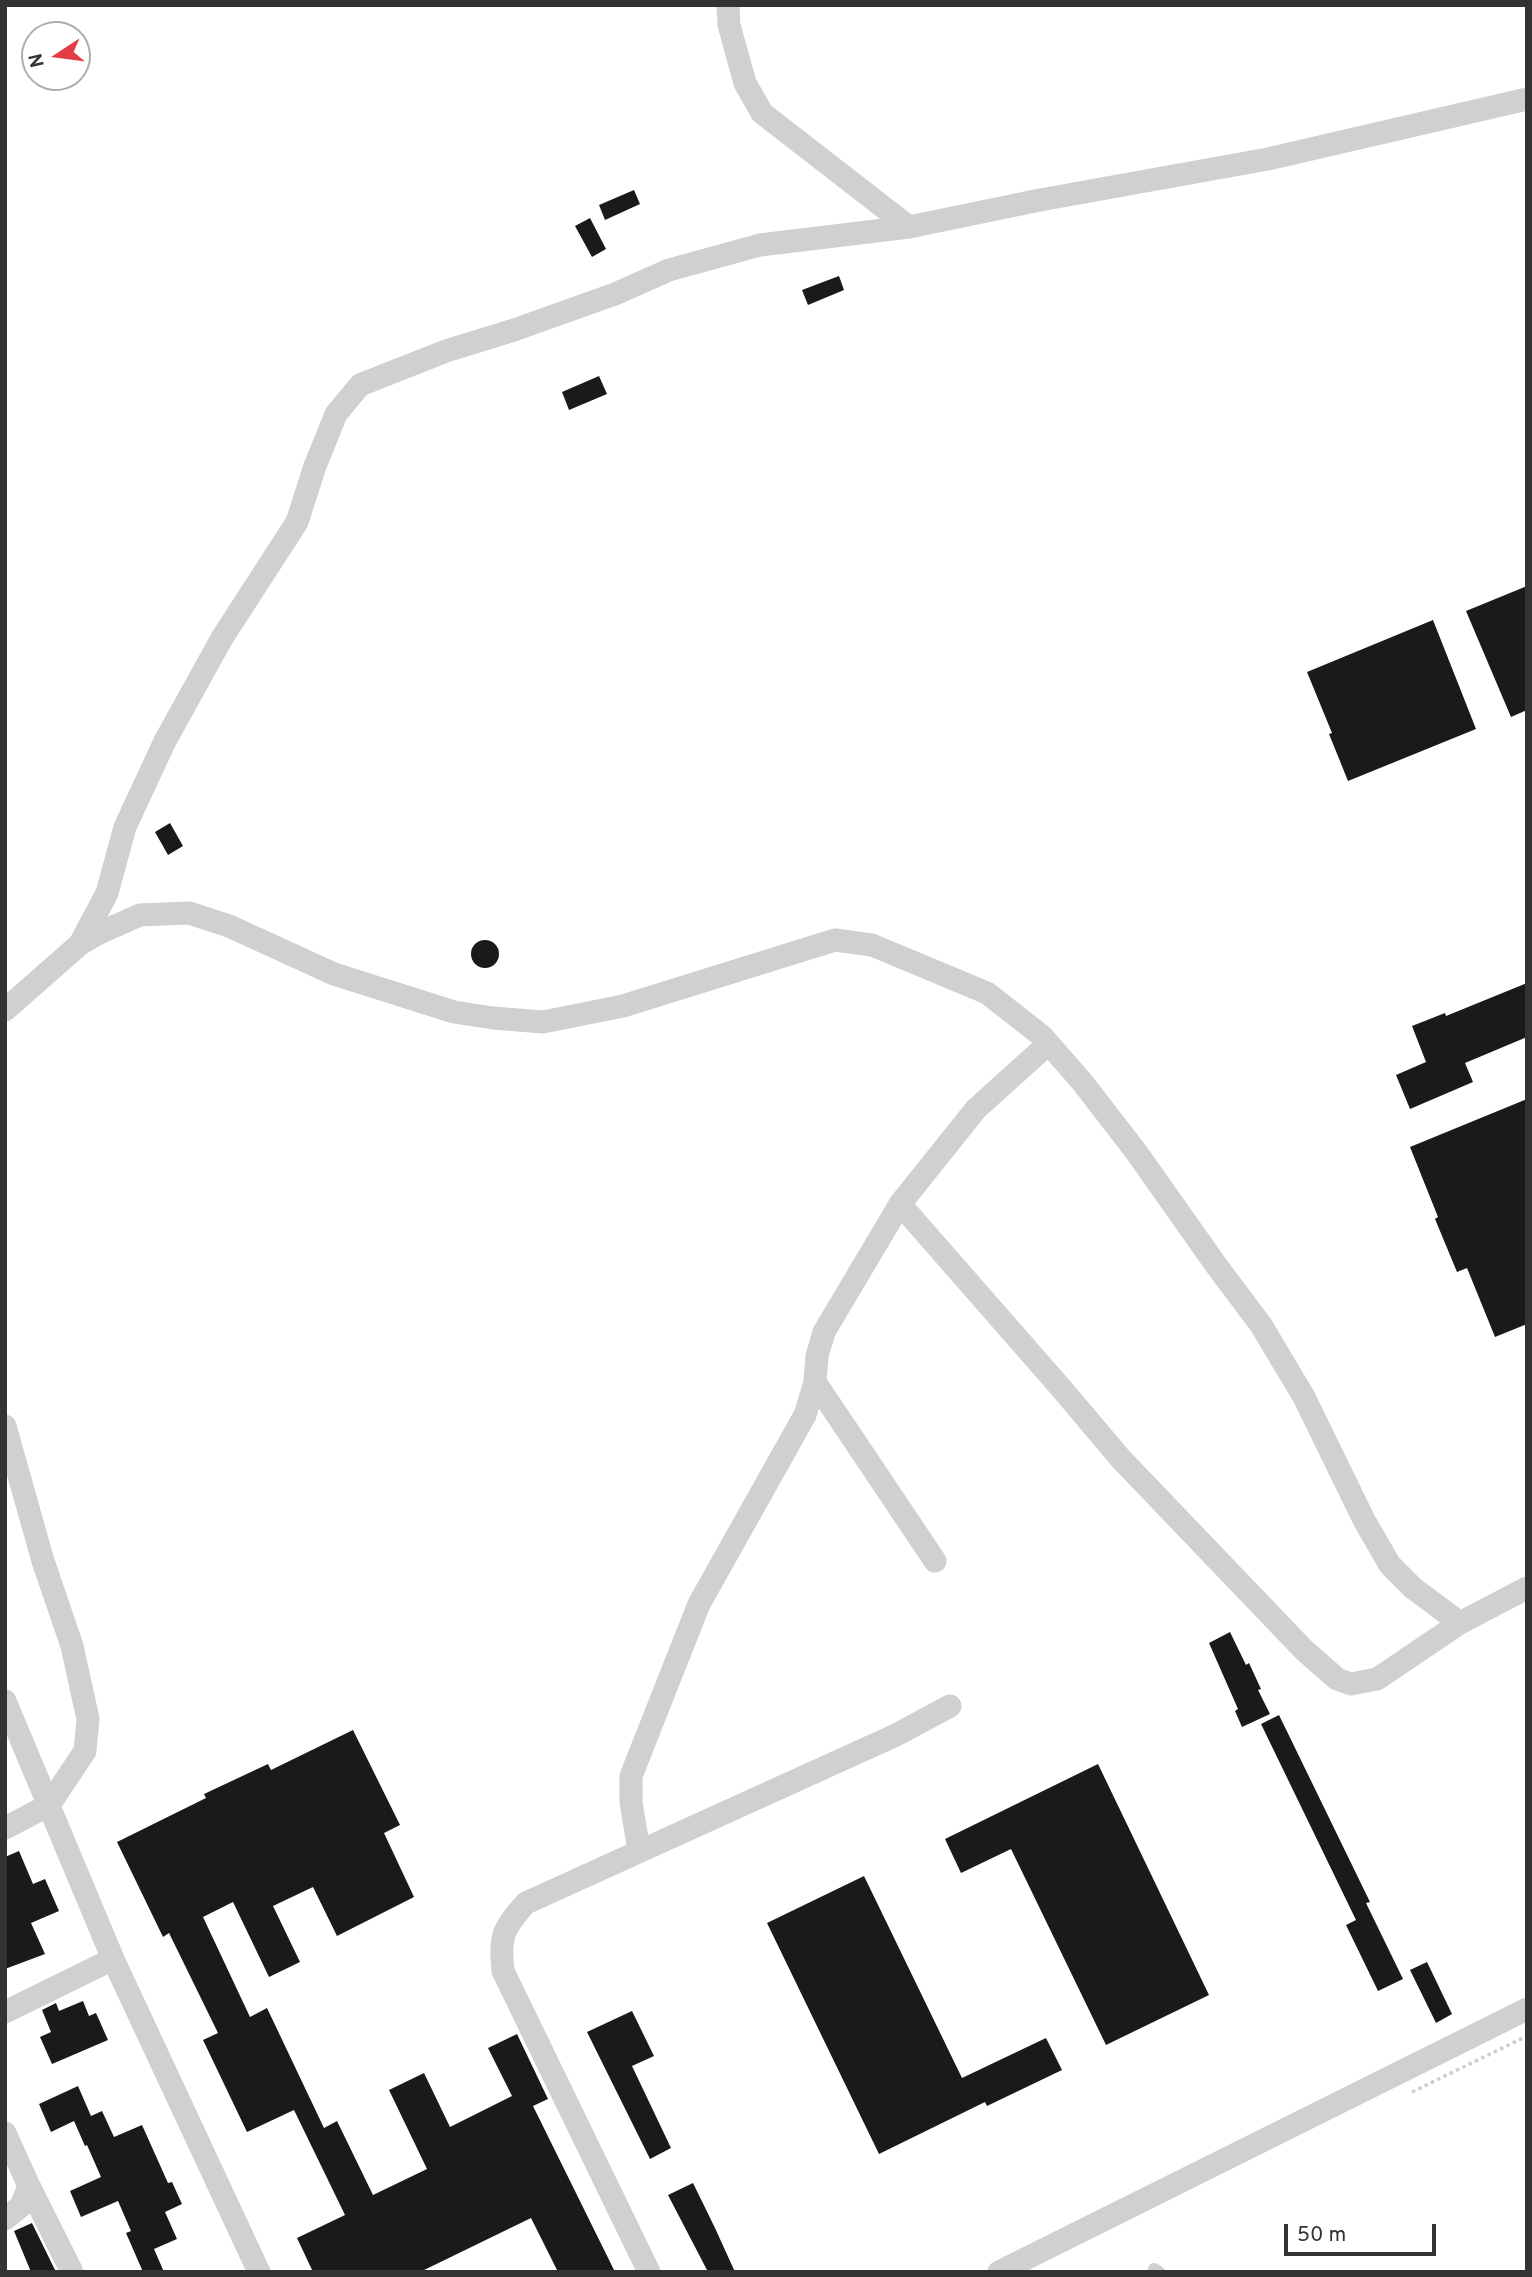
<!DOCTYPE html>
<style>
body{margin:0}
#map{position:relative;width:1532px;height:2277px;overflow:hidden;background:#fff;font-family:Overpass,sans-serif}
canvas{display:block}
.frame{position:absolute;inset:0;border:7px solid #333;pointer-events:none}
.north{position:absolute;left:21px;top:21px;width:70px;height:70px;box-sizing:border-box;background:#fff;border:2px solid #adadad;border-radius:50%;rotate:257deg;font-size:19px;font-weight:700;line-height:28px;text-align:center;color:#333}
.north::after{content:'';display:block;margin:auto;width:24px;height:32px;background:#e33c45;clip-path:polygon(50% 0,100% 100%,50% 72%,0 100%)}
.scale{position:absolute;left:1284px;top:2224px;width:152px;height:32px;box-sizing:border-box;border:4px solid #333;border-top:0;padding-left:9px;font-size:21px;line-height:24px;white-space:nowrap;color:#333;-webkit-text-stroke:5px #fff;paint-order:stroke}
</style>
<div id="map">
<canvas width="1532" height="2277"></canvas>
<div class="frame"></div>
<div class="north">N</div>
<div class="scale">50 m</div>
</div>
<script>
const ctx = document.querySelector('canvas').getContext('2d');
ctx.lineJoin = 'round';
function paint(path, color) {
  ctx.fillStyle = color;
  ctx.fill(path, 'evenodd');
}
function strokePath(path, color, width, dash) {
  ctx.strokeStyle = color;
  ctx.lineWidth = width;
  ctx.lineCap = dash ? 'butt' : 'round';
  ctx.setLineDash(dash || []);
  ctx.stroke(path);
}
paint(new Path2D(`
 M 634,190 L 640,204 L 605,220 L 599,205 Z
 M 590,218 L 606,249 L 592,257 L 575,226 Z
 M 839,276 L 844,290 L 808,305 L 802,290 Z
 M 599,376 L 607,394 L 569,410 L 562,392 Z
 M 1527,586 L 1527,710 L 1511,717 L 1466,611 Z
 M 1433,620 L 1476,729 L 1348,781 L 1329,734 L 1332,733 L 1307,672 Z
 M 170,823 L 183,846 L 168,855 L 155,832 Z
 M471 954a14 14 0 1 1 28 0a14 14 0 1 1-28 0Z
 M 1527,983 L 1527,1037 L 1465,1063 L 1473,1082 L 1410,1109 L 1396,1075 L 1426,1062 L 1412,1026 L 1445,1013 L 1446,1016 Z
 M 1527,1099 L 1527,1324 L 1495,1337 L 1467,1268 L 1457,1272 L 1435,1219 L 1438,1217 L 1410,1147 Z
 M 1230,1632 L 1246,1665 L 1249,1663 L 1261,1689 L 1258,1690 L 1270,1714 L 1242,1727 L 1235,1711 L 1238,1709 L 1209,1643 Z
 M 1279,1715 L 1370,1902 L 1366,1903 L 1403,1979 L 1378,1991 L 1346,1925 L 1356,1920 L 1261,1724 Z
 M 353,1730 L 400,1825 L 384,1833 L 414,1897 L 337,1936 L 313,1887 L 273,1906 L 300,1962 L 269,1977 L 233,1902 L 203,1917 L 250,2017 L 267,2008 L 324,2128 L 337,2121 L 373,2195 L 427,2169 L 389,2090 L 424,2073 L 450,2127 L 512,2096 L 488,2048 L 517,2034 L 548,2099 L 533,2106 L 615,2272 L 558,2272 L 531,2218 L 420,2272 L 313,2272 L 297,2238 L 345,2215 L 294,2110 L 247,2132 L 203,2040 L 218,2033 L 169,1933 L 163,1937 L 117,1842 L 206,1798 L 204,1794 L 268,1764 L 271,1770 Z
 M 1098,1764 L 1209,1995 L 1106,2045 L 1011,1849 L 961,1873 L 945,1839 Z
 M 19,1851 L 33,1884 L 45,1879 L 59,1911 L 31,1923 L 45,1954 L 5,1969 L 5,1857 Z
 M 864,1876 L 962,2078 L 1046,2038 L 1062,2070 L 987,2106 L 985,2102 L 879,2154 L 767,1923 Z
 M 1427,1962 L 1452,2014 L 1436,2023 L 1410,1970 Z
 M 83,2001 L 89,2016 L 96,2013 L 108,2040 L 52,2064 L 40,2037 L 51,2032 L 42,2010 L 56,2003 L 59,2011 Z
 M 632,2011 L 654,2056 L 632,2066 L 671,2148 L 650,2159 L 587,2032 Z
 M 78,2086 L 91,2116 L 102,2111 L 114,2137 L 142,2125 L 168,2183 L 172,2182 L 182,2204 L 165,2212 L 177,2239 L 154,2249 L 164,2272 L 143,2272 L 126,2233 L 131,2231 L 118,2201 L 81,2217 L 70,2191 L 101,2177 L 87,2145 L 85,2146 L 74,2121 L 51,2132 L 39,2104 Z
 M 693,2183 L 715,2228 L 735,2272 L 708,2272 L 668,2195 Z
 M 32,2223 L 56,2272 L 31,2272 L 14,2231 Z`), '#1a1a1a');
strokePath(new Path2D(`
 M 1412,2092 L 1527,2036`), '#cdcdcd', 3.5, [3.5, 3.5]);
strokePath(new Path2D(`
 M 1154,2269 L 1159,2272`), '#d0d0d0', 12);
strokePath(new Path2D(`
 M 728,5 L 729,25 L 745,83 L 762,113 L 909,227
 M 80,944 L 107,893 L 125,827 L 165,741 L 222,638 L 297,522 L 315,466 L 336,414 L 360,385 L 446,351 L 514,330 L 615,294 L 669,270 L 760,245 L 909,227 L 1040,200 L 1268,159 L 1527,99
 M 5,1010 L 80,944 L 97,934 L 140,915 L 189,913 L 229,926 L 334,974 L 454,1012 L 493,1018 L 543,1022 L 623,1006 L 835,940 L 872,945 L 987,993 L 1042,1036 L 1083,1083 L 1137,1153 L 1216,1265 L 1261,1325 L 1304,1397 L 1364,1520 L 1390,1565 L 1413,1588 L 1460,1623 L 1527,1588
 M 900,1204 L 1061,1388 L 1121,1459 L 1304,1650 L 1337,1679 L 1351,1684 L 1377,1679 L 1460,1623
 M 815,1382 L 935,1561
 M 5,1426 L 43,1561 L 72,1646 L 88,1719 L 85,1751 L 49,1805 L 5,1828
 M 5,1701 L 113,1959 L 259,2272
 M 639,1851 L 631,1802 L 631,1776 L 699,1604 L 805,1415 L 815,1382 L 817,1356 L 824,1332 L 900,1204 L 976,1109 L 1048,1044
 M 5,2012 L 113,1959
 M 5,2133 L 29,2186 L 21,2206 L 5,2219
 M 29,2186 L 72,2272
 M 649,2272 L 503,1971 C 499,1937 503,1928 526,1903 L 896,1735 L 950,1706
 M 999,2272 L 1527,2009`), '#d0d0d0', 23);
</script>
